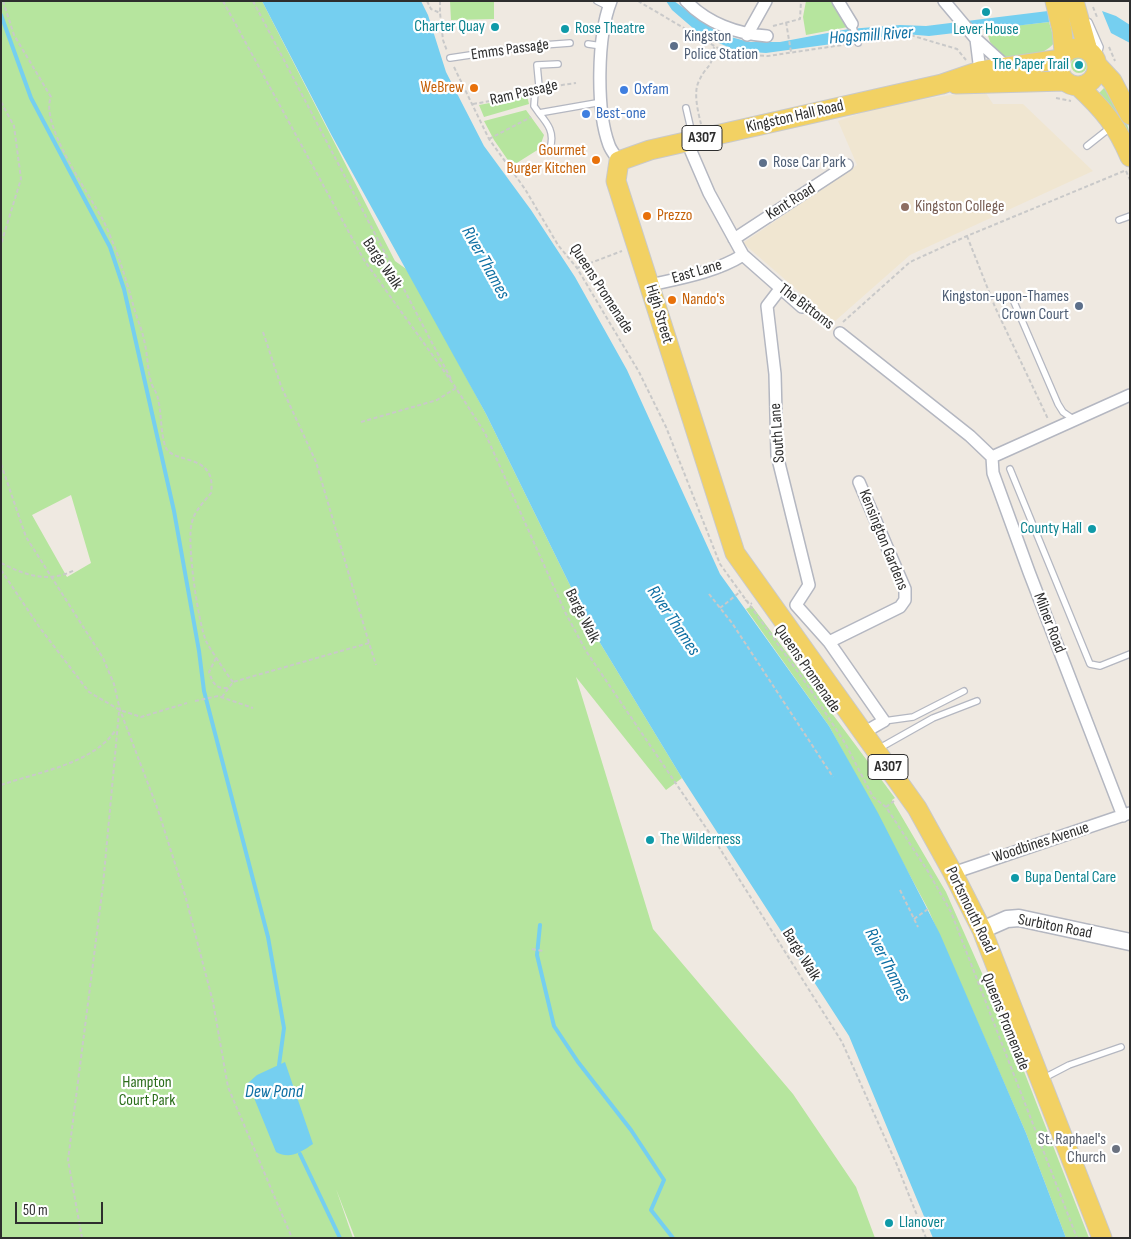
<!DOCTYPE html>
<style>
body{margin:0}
#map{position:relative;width:1131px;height:1239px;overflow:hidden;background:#efe9e1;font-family:"Sofia Sans Condensed",sans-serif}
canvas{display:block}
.frame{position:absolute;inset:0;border:2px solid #2e2e2e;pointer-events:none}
.scale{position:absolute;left:15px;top:1202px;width:88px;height:22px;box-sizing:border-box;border:2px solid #2e2e2e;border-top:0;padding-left:6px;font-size:15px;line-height:18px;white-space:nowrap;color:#2e2e2e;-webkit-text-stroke:4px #fff;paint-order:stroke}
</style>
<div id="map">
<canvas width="1131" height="1239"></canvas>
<div class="frame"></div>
<div class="scale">50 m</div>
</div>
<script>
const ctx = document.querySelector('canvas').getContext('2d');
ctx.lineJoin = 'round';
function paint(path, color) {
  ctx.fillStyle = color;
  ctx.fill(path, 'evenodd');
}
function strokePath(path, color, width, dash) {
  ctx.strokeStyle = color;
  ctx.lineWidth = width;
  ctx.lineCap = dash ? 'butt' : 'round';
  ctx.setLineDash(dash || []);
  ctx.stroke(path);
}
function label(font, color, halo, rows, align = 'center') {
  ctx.font = font + ' "Sofia Sans Condensed",sans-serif';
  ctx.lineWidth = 4.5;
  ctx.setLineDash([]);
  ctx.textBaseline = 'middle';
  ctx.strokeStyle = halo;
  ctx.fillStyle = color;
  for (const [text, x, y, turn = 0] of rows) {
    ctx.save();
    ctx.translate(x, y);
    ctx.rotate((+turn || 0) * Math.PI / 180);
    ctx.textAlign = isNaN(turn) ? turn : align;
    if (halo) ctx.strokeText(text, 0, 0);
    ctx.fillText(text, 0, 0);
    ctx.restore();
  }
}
paint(new Path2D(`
 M 984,90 L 993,104 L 1023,104 L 1093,171 L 910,255 L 834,322 L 743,243 L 857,165 L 838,121 L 885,105 Z`), '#f0e6d1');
paint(new Path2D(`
 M 1,1 L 262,1 L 395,261 L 409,271 L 486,414 L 591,628 L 682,778 L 666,790 L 576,677 L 653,929 L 793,1094 L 856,1187 L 875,1238 L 355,1238 L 336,1189 L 353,1238 L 1,1238 ZM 71,495 L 91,563 L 67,577 L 32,515 Z
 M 450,1 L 494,1 L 494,19 L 451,20 Z
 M 806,1 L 835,1 L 848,27 L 806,35 L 803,17 Z
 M 1049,22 L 1055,42 C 1042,58 1023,56 1004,58 L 990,42 L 986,29 Z
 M1071 65a8 8 0 1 1 16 0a8 8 0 1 1-16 0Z
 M 1104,88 C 1118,103 1130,121 1130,142 L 1115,111 L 1099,93 Z
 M 527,96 L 529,104 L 484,117 L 479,105 Z
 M 526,110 L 544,135 L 539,149 L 512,166 L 494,140 L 484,121 Z
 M 752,606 L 895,798 L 892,800 L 946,892 L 985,980 L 988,979 L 1089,1238 L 1066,1238 L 1026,1133 L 928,909 L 829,726 L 746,609 Z`), '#b6e59e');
paint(new Path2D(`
 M 262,1 L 421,1 L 428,15 L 446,72 L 484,146 L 531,210 L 575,277 L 627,370 L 720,574 L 829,726 L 878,813 L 940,934 L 1026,1133 L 1066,1238 L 933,1238 L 849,1036 L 682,778 L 591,628 L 486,414 L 332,136 Z
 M 666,1 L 674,1 L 720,34 L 749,42 L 780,42 L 849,29 L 900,25 L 926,26 L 1048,11 L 1049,22 L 929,36 L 905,34 L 766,53 L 737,51 L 701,35 L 672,10 Z
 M 1102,11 L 1116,16 L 1130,25 L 1130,43 L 1111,33 Z
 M 285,1062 L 313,1144 C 301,1152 290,1160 276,1152 L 248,1083 L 257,1075 Z`), '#75cff0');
strokePath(new Path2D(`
 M 1,15 L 31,98 L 110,247 L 124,289 L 174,511 L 199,651 L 204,691 L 268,937 L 284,1028 L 279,1065
 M 540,925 L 537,955 L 554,1026 L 578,1062 L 631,1130 L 664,1180 L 651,1210 L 673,1238
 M 300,1154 L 340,1238`), '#75cff0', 4);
const service = new Path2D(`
 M 597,1 L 609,7
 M 1089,22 L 1100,47 L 1097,59
 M 852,24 L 858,43
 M 588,44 L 602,46
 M 450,58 L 530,46 L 570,43
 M 558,64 L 537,65 L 539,86 L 535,92 L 534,106 L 539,113 L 602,102
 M 686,108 L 693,138
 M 539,113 C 548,124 555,133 550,148
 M 1087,146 L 1111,127
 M 1119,220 L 1130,216
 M 1011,295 L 1058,404 L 1063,412 L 1073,419
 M 1010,469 L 1090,664 L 1100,666 L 1130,654
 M 884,721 L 913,717 L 964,691
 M 878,749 L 933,718 L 977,701
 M 1044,1078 L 1069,1065 L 1121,1047`);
const minor = new Path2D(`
 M 611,1 C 597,36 596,110 609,145 C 611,151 616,156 619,161
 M 686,1 C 707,23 737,34 767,36
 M 838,1 L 852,24
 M 944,1 L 976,39 L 1008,68
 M 747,35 L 766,1
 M 976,39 L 980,71
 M 687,142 L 709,193 L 743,255 L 802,307
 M 734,239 L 847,165
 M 650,285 C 681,278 716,272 743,255
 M 780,289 L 767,306 L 775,374 L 777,455 L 809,585 L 796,605
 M 840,333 L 970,436 L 992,457 L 993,473 L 1029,572 L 1123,816
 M 992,457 L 1130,395
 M 796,605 L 829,642 L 884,721 L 863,733
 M 829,642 L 900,607 L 905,600 L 905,589 L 859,482
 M 953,873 L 1130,813`);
const secondary = new Path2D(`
 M 982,930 L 1007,919 L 1019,918 L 1130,942`);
const primary = new Path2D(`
 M 1055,1 L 1062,30 L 1064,52
 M 1074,1 L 1088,51
 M1059 67a19 19 0 1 1 38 0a19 19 0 1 1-38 0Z
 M 1061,59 L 980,71 L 942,84 L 650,150 L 619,161 L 616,181 L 735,553 L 917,808 L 953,873 L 982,930 L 1102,1238
 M 1099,67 L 1112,81 L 1130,115
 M 956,84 L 1065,81
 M 1078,86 C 1103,109 1117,126 1130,157`);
strokePath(service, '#b4b7c1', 8);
strokePath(minor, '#b4b7c1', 14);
strokePath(secondary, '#b4b7c1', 19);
strokePath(primary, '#c9c9c9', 21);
strokePath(new Path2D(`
 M 3,1 L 14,35 L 51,97 C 39,124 90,195 104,222 C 117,250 126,278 134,308 C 137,319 142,329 144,340 C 148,355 147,371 152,385 C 154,389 156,392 157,395 C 162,411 160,434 166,448 C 174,464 217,453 211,493 C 204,502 195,510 192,522 C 186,540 198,622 206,641 C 208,646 230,679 233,682
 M 223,1 L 364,260 L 454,385 L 485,433 L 565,612 L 586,651 L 717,844 L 842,1042 L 897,1165 L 926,1238
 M 253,1 L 451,379
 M 427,1 L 431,9 L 440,13 L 443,40 L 447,51
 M 440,1 L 440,13
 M 638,1 L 728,54 L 768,56 L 849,44
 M 1093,7 L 1097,17
 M 786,22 L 791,52
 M 773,26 L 800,19 L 801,1
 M 866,42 L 910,35 L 957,49 L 966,60
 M 1109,47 L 1115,61
 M 454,67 L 489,139 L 525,189 L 558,245 L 577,268 L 639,372 L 666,427 L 720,564 L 808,686 L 845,743 L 873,797 L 886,807 L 929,873 L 951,912 L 1077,1238
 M 548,87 L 576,83
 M 1056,98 L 1071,101
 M 1,102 L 14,126 L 21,179 L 1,244
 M 473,104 L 525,95
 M 701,124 C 698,112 693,92 699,81 C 707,63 712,71 714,46
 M 489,139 L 531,117
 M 1126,171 L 1130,180
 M 967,236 L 995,307 L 1048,419
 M 577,268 L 622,251
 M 811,312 L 831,327
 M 843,322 L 910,262 L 967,236 L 1124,171
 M 263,332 L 281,386 L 316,462 L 369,643
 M 361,422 L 437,400 L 456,388
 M 1,464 L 26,537 L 103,658 L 114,684 L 120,710 L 158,810 L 185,895 L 213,1002 L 228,1087 L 292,1238
 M 1,563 C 27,576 48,583 75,570
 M 1,570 L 40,628 L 89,692 L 120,710 L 141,717 L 187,703
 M 709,594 L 732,623 L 833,777
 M 745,600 L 752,604
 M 720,608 L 740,592
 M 216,658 L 209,672 C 213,683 215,689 228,688
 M 222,697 L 233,682 L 369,643 L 376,665
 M 195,701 L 218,696 L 253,708
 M 1,785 C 38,772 92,764 115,731
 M 886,807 L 894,801
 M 900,890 L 918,927
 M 914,919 L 928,909
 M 532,949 L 543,951
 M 82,1238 L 68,1160 L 103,885 L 119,712`), '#c9c9c9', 2, [4, 2.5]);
strokePath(service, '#fff', 5.5);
strokePath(minor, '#fff', 11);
strokePath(secondary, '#fff', 16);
strokePath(primary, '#f2d163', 19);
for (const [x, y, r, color] of [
 [986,12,5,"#0f9aa8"],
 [495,27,5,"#0f9aa8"],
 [565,29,5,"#0f9aa8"],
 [674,46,5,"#5c6f8a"],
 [1079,65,5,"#0f9aa8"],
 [474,88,5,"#e8710a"],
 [624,90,5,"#3f7fe0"],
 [586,114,5,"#3f7fe0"],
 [596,160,5,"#e8710a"],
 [763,163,5,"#5c6f8a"],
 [905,207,5,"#8d6e63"],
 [647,216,5,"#e8710a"],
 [672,300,5,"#e8710a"],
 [1079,306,5,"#5c6f8a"],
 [1092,529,5,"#0f9aa8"],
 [650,840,5,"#0f9aa8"],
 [1015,878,5,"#0f9aa8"],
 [1116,1149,5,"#6b7280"],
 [889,1223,5,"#0f9aa8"]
]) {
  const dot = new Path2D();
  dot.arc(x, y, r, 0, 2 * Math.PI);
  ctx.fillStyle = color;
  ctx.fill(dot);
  strokePath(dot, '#fff', 2);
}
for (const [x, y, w] of [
 [702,138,40],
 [888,767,40]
]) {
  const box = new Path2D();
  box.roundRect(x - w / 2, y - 12.5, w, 25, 4);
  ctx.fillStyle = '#fff';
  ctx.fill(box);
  strokePath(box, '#2e2e2e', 1);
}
label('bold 15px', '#2e2e2e', null, [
 ["A307",702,138],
 ["A307",888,767]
]);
label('16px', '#0d838f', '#fff', [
 ["Charter Quay",485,27,"right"],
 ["Rose Theatre",575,29],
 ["Lever House",986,30,"center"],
 ["The Paper Trail",1069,65,"right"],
 ["County Hall",1082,529,"right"],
 ["The Wilderness",660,840],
 ["Bupa Dental Care",1025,878],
 ["Llanover",899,1223]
], 'left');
label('16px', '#4e5e75', '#fff', [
 ["Kingston",684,37],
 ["Police Station",684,55],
 ["Rose Car Park",773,163],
 ["Kingston-upon-Thames",1069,297,"right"],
 ["Crown Court",1069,315,"right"]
], 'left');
label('16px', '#2e2e2e', '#fff', [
 ["Emms Passage",510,50,-8],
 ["Ram Passage",524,93,-13],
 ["Kingston Hall Road",795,117,-13],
 ["Kent Road",791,202,-32],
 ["Barge Walk",382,264,56],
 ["East Lane",697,272,-16],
 ["Queens Promenade",601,289,57],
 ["The Bittoms",806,307,37],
 ["High Street",659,314,73],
 ["South Lane",778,433,-94],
 ["Kensington Gardens",883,540,68],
 ["Barge Walk",582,616,63],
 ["Milner Road",1049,623,69],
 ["Queens Promenade",807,669,55],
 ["Woodbines Avenue",1041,843,-18],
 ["Portsmouth Road",970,910,64],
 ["Surbiton Road",1055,927,11],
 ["Barge Walk",801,955,58],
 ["Queens Promenade",1005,1022,68]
]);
label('16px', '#c56008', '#fff', [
 ["WeBrew",464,88],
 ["Gourmet",586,151],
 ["Burger Kitchen",586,169],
 ["Prezzo",657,216,"left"],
 ["Nando's",682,300,"left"]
], 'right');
label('16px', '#366cbe', '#fff', [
 ["Oxfam",634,90],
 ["Best-one",596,114]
], 'left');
label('16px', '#785e54', '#fff', [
 ["Kingston College",915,207]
], 'left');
label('16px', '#2c6e1b', '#fff', [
 ["Hampton",147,1083],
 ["Court Park",147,1101]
]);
label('16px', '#5b616d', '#fff', [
 ["St. Raphael's",1106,1140],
 ["Church",1106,1158]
], 'right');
label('italic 18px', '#0d6fa3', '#fff', [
 ["Hogsmill River",871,36,-4],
 ["River Thames",485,263,61],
 ["River Thames",673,621,56],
 ["River Thames",887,965,63],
 ["Dew Pond",274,1092]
]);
</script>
